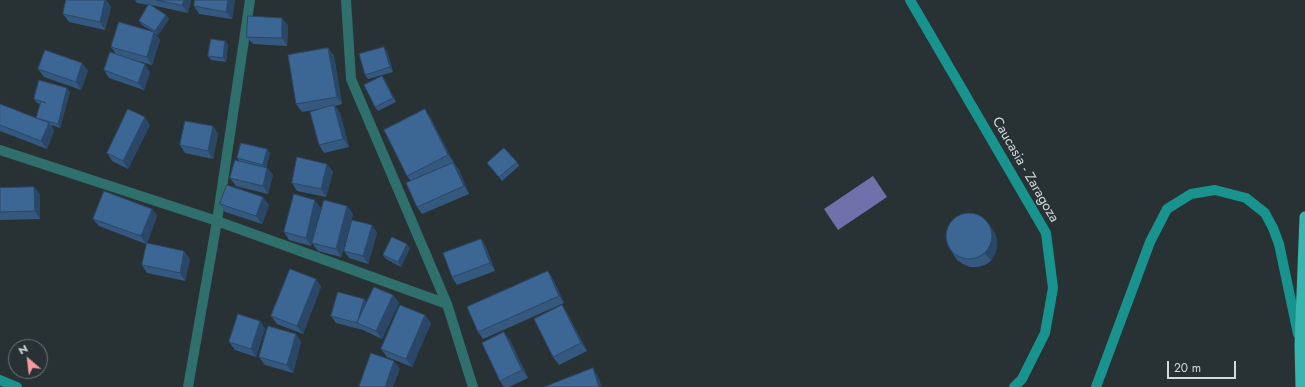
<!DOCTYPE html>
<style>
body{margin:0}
#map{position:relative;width:1305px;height:387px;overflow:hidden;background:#283235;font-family:Jost,sans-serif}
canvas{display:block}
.north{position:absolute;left:8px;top:339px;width:40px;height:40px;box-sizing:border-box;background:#283235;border:1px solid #6c7578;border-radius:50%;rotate:332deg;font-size:11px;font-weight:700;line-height:16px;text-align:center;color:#d3dadc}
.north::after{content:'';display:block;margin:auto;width:14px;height:18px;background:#f49aa0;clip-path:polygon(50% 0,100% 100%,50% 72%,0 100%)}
.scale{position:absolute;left:1167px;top:361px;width:69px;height:18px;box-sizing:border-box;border:2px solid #d3dadc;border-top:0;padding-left:5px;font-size:12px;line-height:14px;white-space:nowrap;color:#d3dadc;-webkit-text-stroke:3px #283235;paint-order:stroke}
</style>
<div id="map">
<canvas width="1305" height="387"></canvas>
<div class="north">N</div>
<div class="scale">20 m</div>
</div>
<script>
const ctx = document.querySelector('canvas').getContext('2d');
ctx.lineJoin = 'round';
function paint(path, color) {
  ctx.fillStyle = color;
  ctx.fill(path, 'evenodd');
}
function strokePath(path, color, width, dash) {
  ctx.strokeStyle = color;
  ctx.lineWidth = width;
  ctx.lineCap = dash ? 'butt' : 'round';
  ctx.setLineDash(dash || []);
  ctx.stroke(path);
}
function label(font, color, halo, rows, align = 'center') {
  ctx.font = font + ' Jost,sans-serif';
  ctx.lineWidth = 3;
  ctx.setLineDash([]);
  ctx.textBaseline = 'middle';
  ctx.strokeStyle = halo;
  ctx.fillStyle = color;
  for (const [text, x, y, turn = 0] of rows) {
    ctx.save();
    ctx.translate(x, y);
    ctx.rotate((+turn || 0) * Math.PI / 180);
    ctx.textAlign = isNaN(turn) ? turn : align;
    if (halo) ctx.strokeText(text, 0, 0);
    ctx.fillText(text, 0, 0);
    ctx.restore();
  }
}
paint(new Path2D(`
 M 873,176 L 887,197 L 838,230 L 824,209 Z`), '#7071aa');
strokePath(new Path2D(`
 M 346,0 L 351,79 L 447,304 L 473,387
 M 0,150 L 217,221 L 447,304
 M 188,387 L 217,221 L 250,0`), '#30706c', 10);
strokePath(new Path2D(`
 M 910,0 L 1046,233 L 1053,288 L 1045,333 L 1022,379 L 1014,387
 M 0,380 L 17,387
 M 1096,387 L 1150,242 L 1167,209 L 1191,194 L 1215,190 L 1246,198 L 1265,213 L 1273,228 L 1279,244 L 1298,334`), '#18938d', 10);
strokePath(new Path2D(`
 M 1301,387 L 1300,345 L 1305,217`), '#36b6ae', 11);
paint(new Path2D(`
 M 66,0 L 106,0 L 111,7 L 105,30 L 69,22 L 63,14 Z
 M 135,0 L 191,0 L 188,13 L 151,5 L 166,15 L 169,19 L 158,35 L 155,33 L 160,40 L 152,65 L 123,57 L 150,72 L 144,90 L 109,78 L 104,70 L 116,54 L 111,47 L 154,32 L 142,25 L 139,21 L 149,5 L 137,3 Z
 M 195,0 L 235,0 L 232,19 L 199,14 L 194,6 Z
 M 288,25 L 287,46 L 253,44 L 247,37 Z
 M 225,41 L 228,45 L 226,62 L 211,60 L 208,56 Z
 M 328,48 L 334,56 L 342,104 L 335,106 L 340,113 L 349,147 L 324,153 L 319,145 L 324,108 L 302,112 L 296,104 Z
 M 387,51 L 393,72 L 368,79 L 365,75 Z
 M 82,63 L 88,71 L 81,90 L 44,77 L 38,69 Z
 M 382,76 L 385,80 L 396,102 L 378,111 L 375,107 Z
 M 70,92 L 60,128 L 51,125 L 54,131 L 47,149 L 0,131 L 0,104 L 36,118 L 40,104 L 37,103 L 34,99 Z
 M 430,117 L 454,163 L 459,170 L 469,194 L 422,214 L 417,207 L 411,181 L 407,176 Z
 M 150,125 L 128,169 L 112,161 L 107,153 Z
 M 213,126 L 218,134 L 213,159 L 185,153 L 180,145 Z
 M 267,149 L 270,153 L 266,167 L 273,175 L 268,194 L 236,186 L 230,178 L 239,161 L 237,158 Z
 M 517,162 L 519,166 L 502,181 L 487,163 Z
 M 327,164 L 333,172 L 326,197 L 297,191 L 292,183 Z
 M 34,187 L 40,195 L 40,219 L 0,220 L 0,188 Z
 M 220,204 L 269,205 L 262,224 L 225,212 Z
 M 347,206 L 353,214 L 341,257 L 318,251 L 312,243 Z
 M 321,208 L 311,246 L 289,240 L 284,232 Z
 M 152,209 L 157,216 L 147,243 L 190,259 L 185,281 L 147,273 L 142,265 L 146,244 L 99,226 L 93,219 Z
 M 989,224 L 994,232 L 997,239 L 997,247 L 995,254 L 991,261 L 985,265 L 978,267 L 970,267 L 963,264 L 957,260 L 948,246 Z
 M 372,225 L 377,233 L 368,264 L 349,258 L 344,251 Z
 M 481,239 L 486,247 L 495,271 L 457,285 L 452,277 Z
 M 410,248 L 401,267 L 386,259 L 383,255 Z
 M 316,279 L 321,287 L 303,334 L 277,324 L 271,316 Z
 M 553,279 L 564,303 L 483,339 L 478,332 Z
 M 393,295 L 399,303 L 382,339 L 363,330 L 336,323 L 331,316 L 364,299 L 367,303 Z
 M 562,305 L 567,313 L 587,351 L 559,365 L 553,357 Z
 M 260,321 L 265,329 L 256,357 L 235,350 L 229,342 Z
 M 431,323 L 412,367 L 387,357 L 381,349 Z
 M 296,334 L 301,342 L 293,373 L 265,365 L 259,357 Z
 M 510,340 L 528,378 L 509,387 L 504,387 L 500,381 Z`), '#34587e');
paint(new Path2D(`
 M 105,0 L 106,0 L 111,7 L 105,30 L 100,22 Z
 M 184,0 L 191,0 L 188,13 L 182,5 Z
 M 228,0 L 235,0 L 232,19 L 226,12 Z
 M 166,15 L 169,19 L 158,35 L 155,31 Z
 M 282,18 L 288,25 L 287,46 L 282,38 Z
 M 154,32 L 160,40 L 152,65 L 147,57 Z
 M 225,41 L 228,45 L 226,62 L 223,58 Z
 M 384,47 L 387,51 L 393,72 L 390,67 Z
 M 328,48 L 334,56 L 342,104 L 337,97 Z
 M 82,63 L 88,71 L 81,90 L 76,82 Z
 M 145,64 L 150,72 L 144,90 L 138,83 Z
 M 382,76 L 385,80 L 396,102 L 393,98 Z
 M 67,88 L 70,92 L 60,128 L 58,124 Z
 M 334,105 L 340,113 L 349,147 L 343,139 Z
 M 425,109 L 430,117 L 454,163 L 448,155 Z
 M 145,117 L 150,125 L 128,169 L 123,161 Z
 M 49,123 L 54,131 L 47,149 L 41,141 Z
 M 213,126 L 218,134 L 213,159 L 208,151 Z
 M 267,149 L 270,153 L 266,169 L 263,165 Z
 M 453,163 L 459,170 L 469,194 L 464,186 Z
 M 327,164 L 333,172 L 326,197 L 321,189 Z
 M 267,168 L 273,175 L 268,194 L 263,186 Z
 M 34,187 L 40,195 L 40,219 L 35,211 Z
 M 263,197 L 269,205 L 262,224 L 256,216 Z
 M 315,200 L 321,208 L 311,246 L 306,238 Z
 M 347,206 L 353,214 L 341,257 L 336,249 Z
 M 152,209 L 157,216 L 146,244 L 141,236 Z
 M 989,224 L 994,232 L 997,239 L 997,247 L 995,254 L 991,261 L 985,253 Z
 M 372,225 L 377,233 L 368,264 L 363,256 Z
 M 481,239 L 486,247 L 495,271 L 490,263 Z
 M 407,244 L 410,248 L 401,267 L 398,262 Z
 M 184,251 L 190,259 L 185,281 L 180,273 Z
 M 548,271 L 553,279 L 564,303 L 559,296 Z
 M 316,279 L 321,287 L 303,334 L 297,326 Z
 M 393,295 L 399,303 L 382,339 L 376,331 Z
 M 364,299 L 369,307 L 357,323 L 362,331 L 357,323 Z
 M 562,305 L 567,313 L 587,351 L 581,343 Z
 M 425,315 L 431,323 L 412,367 L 406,359 Z
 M 260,321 L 265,329 L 256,357 L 251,349 Z
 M 504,332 L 510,340 L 528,378 L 522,370 Z
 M 296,334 L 301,342 L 293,373 L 287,365 Z
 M 394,361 L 400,369 L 393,387 L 385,387 Z
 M 593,368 L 598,376 L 602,387 L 599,387 Z`), '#2a4767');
const building = new Path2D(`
 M 66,0 L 105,0 L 100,22 L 63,14 Z
 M 157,0 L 184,0 L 182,5 Z
 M 195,0 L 228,0 L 226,12 L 194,6 Z
 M 149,4 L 166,15 L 155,31 L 139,21 Z
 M 248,16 L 282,18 L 282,38 L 247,37 Z
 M 119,22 L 154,32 L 147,57 L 111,47 Z
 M 211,39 L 225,41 L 223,58 L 208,56 Z
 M 384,47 L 390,67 L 365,75 L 359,54 Z
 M 328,48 L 337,97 L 296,104 L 288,55 Z
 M 45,50 L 82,63 L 76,82 L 38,69 Z
 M 110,52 L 145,64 L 138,83 L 104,70 Z
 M 382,76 L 393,98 L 375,107 L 364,85 Z
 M 39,80 L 67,88 L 58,124 L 36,118 L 41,101 L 46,103 L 34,99 Z
 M 0,104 L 49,123 L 41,141 L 0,125 Z
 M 334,105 L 343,139 L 319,145 L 310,112 Z
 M 128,109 L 145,117 L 123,161 L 107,153 Z
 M 425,109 L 448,155 L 407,176 L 384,130 Z
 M 185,121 L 213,126 L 208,151 L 180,145 Z
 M 241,143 L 267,149 L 263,165 L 237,158 Z
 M 504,148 L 517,162 L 499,177 L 487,163 Z
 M 297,157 L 327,164 L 321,189 L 292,183 Z
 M 235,160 L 267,168 L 263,186 L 230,178 Z
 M 453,163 L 464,186 L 417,207 L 406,183 Z
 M 227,185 L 263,197 L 256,216 L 220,204 Z
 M 34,187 L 35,211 L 0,212 L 0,188 Z
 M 104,191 L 152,209 L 141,236 L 93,219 Z
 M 294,194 L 315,200 L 306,238 L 284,232 Z
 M 324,200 L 347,206 L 336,249 L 312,243 Z
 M946 236a23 23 0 1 1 46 0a23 23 0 1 1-46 0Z
 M 352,220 L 372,225 L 363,256 L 344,251 Z
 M 392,237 L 407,244 L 398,262 L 383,255 Z
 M 481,239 L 490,263 L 452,277 L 443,253 Z
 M 147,243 L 184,251 L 180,273 L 142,265 Z
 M 290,269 L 316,279 L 297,326 L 271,316 Z
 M 548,271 L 559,296 L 478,332 L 467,307 Z
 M 374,287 L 393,295 L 376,331 L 357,323 Z
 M 338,292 L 364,299 L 357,323 L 331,316 Z
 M 400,305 L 425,315 L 406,359 L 381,349 Z
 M 562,305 L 581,343 L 553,357 L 534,319 Z
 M 238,314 L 260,321 L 251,349 L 229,342 Z
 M 268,326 L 296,334 L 287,365 L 259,357 Z
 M 504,332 L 522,370 L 500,381 L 482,343 Z
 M 371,353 L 394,361 L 385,387 L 359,387 Z
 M 593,368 L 599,387 L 544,387 Z`);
paint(building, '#3c6693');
strokePath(building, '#2a4767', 1);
label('14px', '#d3dadc', '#283235', [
 ["Caucasia - Zaragoza",1025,170,60]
]);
</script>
